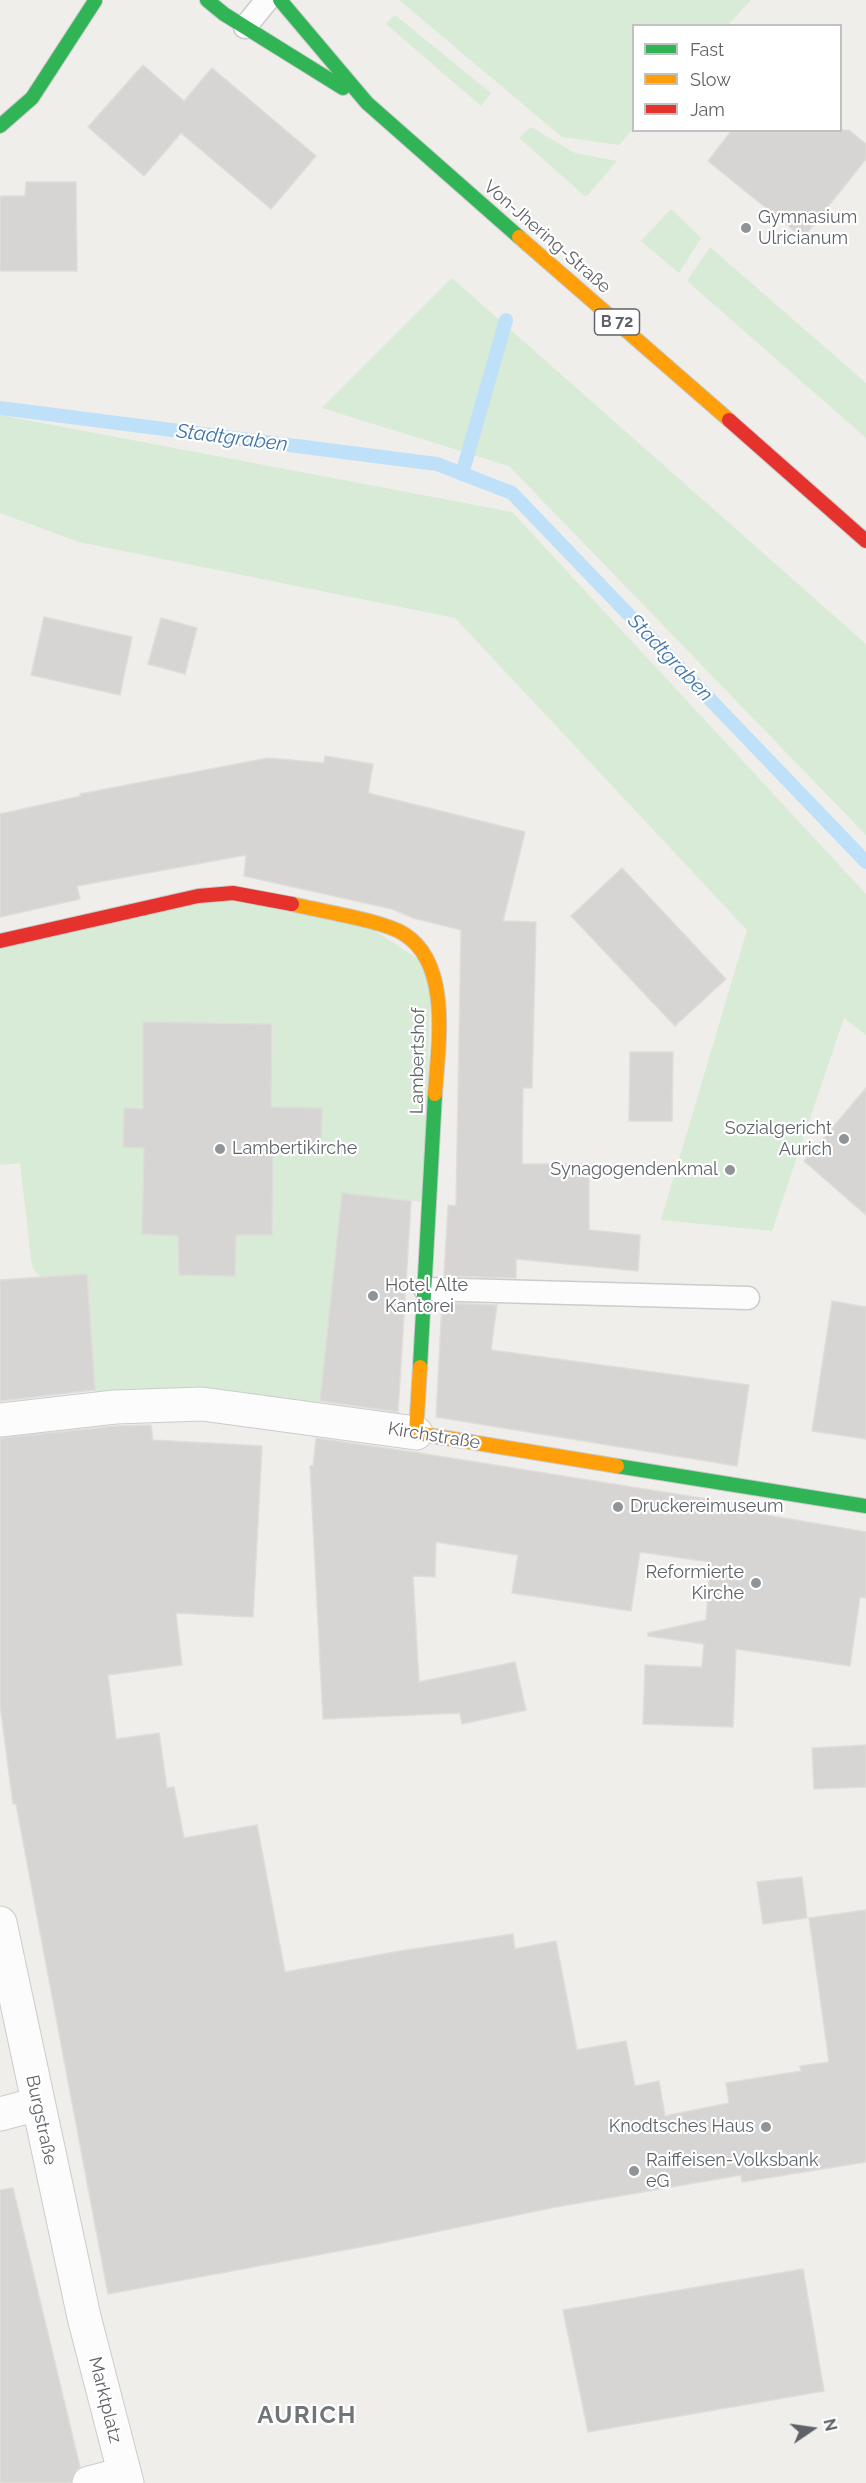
<!DOCTYPE html>
<meta charset="utf-8">
<style>
body{margin:0}
#map{position:relative;width:866px;height:2483px;overflow:hidden;background:#efeeea;font-family:Raleway,sans-serif}
canvas{display:block}
.legend{position:absolute;left:632px;top:24px;width:210px;height:108px;box-sizing:border-box;background:#fff;border:2px solid #bfc1c3;margin:0;padding:8px 10px;list-style:none;font-size:18px;color:#5f6368}
.legend li{display:flex;align-items:center;gap:12px;height:30px}
.legend b{width:30px;border:2px solid #bfc1c3}
.north{position:absolute;left:782px;top:2399px;width:60px;height:60px;-webkit-text-stroke:4px #fff;paint-order:stroke;rotate:77deg;font-size:16px;font-weight:700;line-height:24px;text-align:center;color:#5f6368}
.north::after{content:'';display:block;margin:auto;width:21px;height:27px;background:#5f6368;clip-path:polygon(50% 0,100% 100%,50% 72%,0 100%)}
</style>
<div id="map">
<canvas width="866" height="2483"></canvas>
<ul class="legend">
<li><b style="height:8px;background:#30b455"></b>Fast</li>
<li><b style="height:8px;background:#ff9f0a"></b>Slow</li>
<li><b style="height:8px;background:#e5322d"></b>Jam</li>
</ul>
<div class="north">N</div>
</div>
<script>
const ctx = document.querySelector('canvas').getContext('2d');
ctx.lineJoin = 'round';
function paint(path, color) {
  ctx.fillStyle = color;
  ctx.fill(path, 'evenodd');
}
function strokePath(path, color, width, dash) {
  ctx.strokeStyle = color;
  ctx.lineWidth = width;
  ctx.lineCap = dash ? 'butt' : 'round';
  ctx.setLineDash(dash || []);
  ctx.stroke(path);
}
function label(font, color, halo, rows, align = 'center') {
  ctx.font = font + ' Raleway,sans-serif';
  ctx.lineWidth = 4.5;
  ctx.setLineDash([]);
  ctx.textBaseline = 'middle';
  ctx.strokeStyle = halo;
  ctx.fillStyle = color;
  for (const [text, x, y, turn = 0] of rows) {
    ctx.save();
    ctx.translate(x, y);
    ctx.rotate((+turn || 0) * Math.PI / 180);
    ctx.textAlign = isNaN(turn) ? turn : align;
    if (halo) ctx.strokeText(text, 0, 0);
    ctx.fillText(text, 0, 0);
    ctx.restore();
  }
}
paint(new Path2D(`
 M 399,0 L 751,0 L 728,25 L 634,26 L 633,129 L 619,145 L 562,137 Z
 M 395,15 L 491,93 L 481,106 L 386,24 Z
 M 531,127 L 575,153 L 617,161 L 586,197 L 519,138 Z
 M 671,209 L 701,238 L 679,273 L 641,241 Z
 M 710,247 L 866,383 L 866,438 L 687,281 Z
 M 452,278 L 866,644 L 866,835 L 509,466 L 322,408 Z
 M 0,415 L 512,512 L 866,894 L 866,1035 L 844,1018 L 772,1231 L 661,1220 L 747,930 L 455,618 L 79,542 L 0,513 Z
 M 198,896 L 356,918 L 431,968 L 425,1202 L 342,1194 L 318,1419 L 95,1395 L 87,1274 L 40,1277 L 32,1267 L 20,1163 L 0,1165 L 0,941 ZM 144,1022 L 273,1023 L 271,1107 L 322,1108 L 321,1148 L 272,1150 L 236,1234 L 235,1276 L 180,1276 L 181,1234 L 142,1234 L 144,1148 L 123,1147 L 124,1108 L 143,1109 Z`), '#d8ebd6');
strokePath(new Path2D(`
 M 0,408 L 437,464 L 512,493 L 866,862
 M 462,474 L 506,320`), '#bfe0f9', 14);
const building = new Path2D(`
 M 143,65 L 184,101 L 212,68 L 316,156 L 271,209 L 181,133 L 144,176 L 88,127 Z
 M 732,130 L 849,130 L 866,144 L 866,159 L 803,238 L 708,161 Z
 M 26,182 L 76,182 L 77,271 L 0,271 L 0,196 L 25,196 Z
 M 44,617 L 132,637 L 120,695 L 31,675 Z
 M 161,618 L 197,628 L 185,674 L 148,664 Z
 M 325,756 L 373,764 L 368,793 L 525,832 L 503,921 L 536,922 L 532,1088 L 523,1088 L 522,1164 L 589,1164 L 589,1230 L 640,1235 L 638,1271 L 516,1259 L 516,1278 L 444,1276 L 448,1205 L 456,1206 L 461,930 L 413,918 L 392,909 L 244,876 L 246,855 L 77,886 L 80,899 L 0,917 L 0,814 L 81,796 L 80,794 L 268,758 L 324,763 Z
 M 622,868 L 726,979 L 675,1026 L 571,916 Z
 M 143,1022 L 272,1024 L 271,1107 L 322,1108 L 321,1149 L 273,1150 L 272,1235 L 236,1235 L 235,1276 L 179,1275 L 178,1236 L 142,1234 L 144,1148 L 123,1147 L 124,1108 L 143,1109 Z
 M 630,1052 L 673,1052 L 672,1121 L 629,1121 Z
 M 866,1088 L 866,1215 L 804,1161 Z
 M 342,1193 L 411,1201 L 398,1412 L 320,1401 Z
 M 87,1274 L 95,1390 L 0,1401 L 0,1280 Z
 M 832,1301 L 866,1307 L 866,1439 L 812,1431 Z
 M 442,1303 L 497,1305 L 491,1350 L 749,1385 L 737,1466 L 436,1417 Z
 M 151,1425 L 153,1440 L 262,1446 L 253,1617 L 176,1613 L 182,1665 L 108,1675 L 116,1739 L 159,1733 L 167,1788 L 174,1787 L 184,1838 L 257,1825 L 285,1972 L 400,1951 L 513,1934 L 515,1949 L 556,1941 L 577,2050 L 626,2041 L 635,2086 L 659,2081 L 665,2116 L 729,2103 L 726,2083 L 801,2071 L 800,2066 L 829,2062 L 809,1918 L 866,1910 L 866,2162 L 742,2182 L 741,2175 L 556,2207 L 382,2243 L 108,2294 L 16,1804 L 13,1804 L 0,1705 L 0,1438 L 116,1426 Z
 M 316,1438 L 413,1452 L 732,1503 L 731,1509 L 866,1532 L 866,1598 L 860,1597 L 850,1666 L 736,1649 L 733,1727 L 643,1724 L 645,1665 L 702,1667 L 704,1644 L 648,1636 L 648,1633 L 706,1620 L 710,1562 L 640,1552 L 631,1611 L 512,1593 L 518,1555 L 436,1542 L 435,1577 L 413,1576 L 419,1682 L 515,1662 L 526,1710 L 462,1724 L 460,1713 L 323,1719 L 310,1466 L 313,1466 Z
 M 866,1745 L 866,1787 L 814,1789 L 812,1748 Z
 M 802,1877 L 807,1918 L 763,1924 L 757,1882 Z
 M 13,2188 L 80,2467 L 76,2470 L 71,2483 L 0,2483 L 0,2190 Z
 M 803,2269 L 824,2391 L 588,2432 L 563,2310 Z`);
paint(building, '#d6d5d3');
strokePath(building, '#deddd9', 1.5);
const lane = new Path2D(`
 M 245,27 L 267,0
 M 425,1289 L 748,1298`);
const street = new Path2D(`
 M 0,1420 L 115,1407 L 202,1404 L 416,1433
 M 0,1923 L 84,2317 L 127,2483
 M 0,2114 L 38,2104
 M 89,2483 L 124,2474`);
const fast = new Path2D(`
 M 207,0 L 224,14 L 343,88
 M 280,0 L 367,103 L 519,237
 M 0,126 L 32,98 L 95,1
 M 420,1367 L 435,1094
 M 617,1466 L 866,1506`);
const slow = new Path2D(`
 M 519,237 L 729,420
 M 292,904 C 319,911 382,920 404,934 C 452,964 438,1046 435,1094
 M 420,1367 L 416,1433 L 617,1466`);
const jam = new Path2D(`
 M 729,420 L 866,541
 M 0,941 L 198,896 L 233,893 L 292,904`);
strokePath(lane, '#cbcccc', 25);
strokePath(street, '#cbcccc', 35);
strokePath(fast, '#cacacb', 16);
strokePath(slow, '#cacacb', 16);
strokePath(jam, '#cacacb', 16);
strokePath(lane, '#fdfcfc', 22);
strokePath(street, '#fdfcfc', 33);
strokePath(fast, '#30b455', 14);
strokePath(slow, '#ff9f0a', 14);
strokePath(jam, '#e5322d', 14);
for (const [x, y, r, color] of [
 [746,228,6,"#919496"],
 [844,1139,6,"#919496"],
 [220,1149,6,"#919496"],
 [730,1170,6,"#919496"],
 [373,1296,6,"#919496"],
 [618,1507,6,"#919496"],
 [756,1583,6,"#919496"],
 [766,2127,6,"#919496"],
 [634,2171,6,"#919496"]
]) {
  const dot = new Path2D();
  dot.arc(x, y, r, 0, 2 * Math.PI);
  ctx.fillStyle = color;
  ctx.fill(dot);
  strokePath(dot, '#fff', 2);
}
for (const [x, y, w] of [
 [617,322,45]
]) {
  const box = new Path2D();
  box.roundRect(x - w / 2, y - 13, w, 26, 4.5);
  ctx.fillStyle = '#fff';
  ctx.fill(box);
  strokePath(box, '#5f6368', 1.5);
}
label('bold 16px', '#5f6368', null, [
 ["B 72",617,322]
]);
label('18px', '#5f6368', '#fff', [
 ["Gymnasium",758,218],
 ["Ulricianum",758,239],
 ["Sozialgericht",832,1129,"right"],
 ["Aurich",832,1150,"right"],
 ["Lambertikirche",232,1149],
 ["Synagogendenkmal",718,1170,"right"],
 ["Hotel Alte",385,1286],
 ["Kantorei",385,1307],
 ["Druckereimuseum",630,1507],
 ["Reformierte",744,1573,"right"],
 ["Kirche",744,1594,"right"],
 ["Knodtsches Haus",754,2127,"right"],
 ["Raiffeisen-Volksbank",646,2161],
 ["eG",646,2182]
], 'left');
label('18px', '#5f6368', '#fff', [
 ["Von-Jhering-Straße",547,237,41],
 ["Lambertshof",418,1061,-89],
 ["Kirchstraße",434,1436,9],
 ["Burgstraße",41,2120,78],
 ["Marktplatz",105,2400,76]
]);
label('italic 20px', '#4174aa', '#fff', [
 ["Stadtgraben",232,438,7],
 ["Stadtgraben",670,658,46]
]);
ctx.letterSpacing = '1.5px';
label('bold 24px', '#70757a', '#fff', [
 ["AURICH",307,2416]
]);
ctx.letterSpacing = '0px';
</script>
